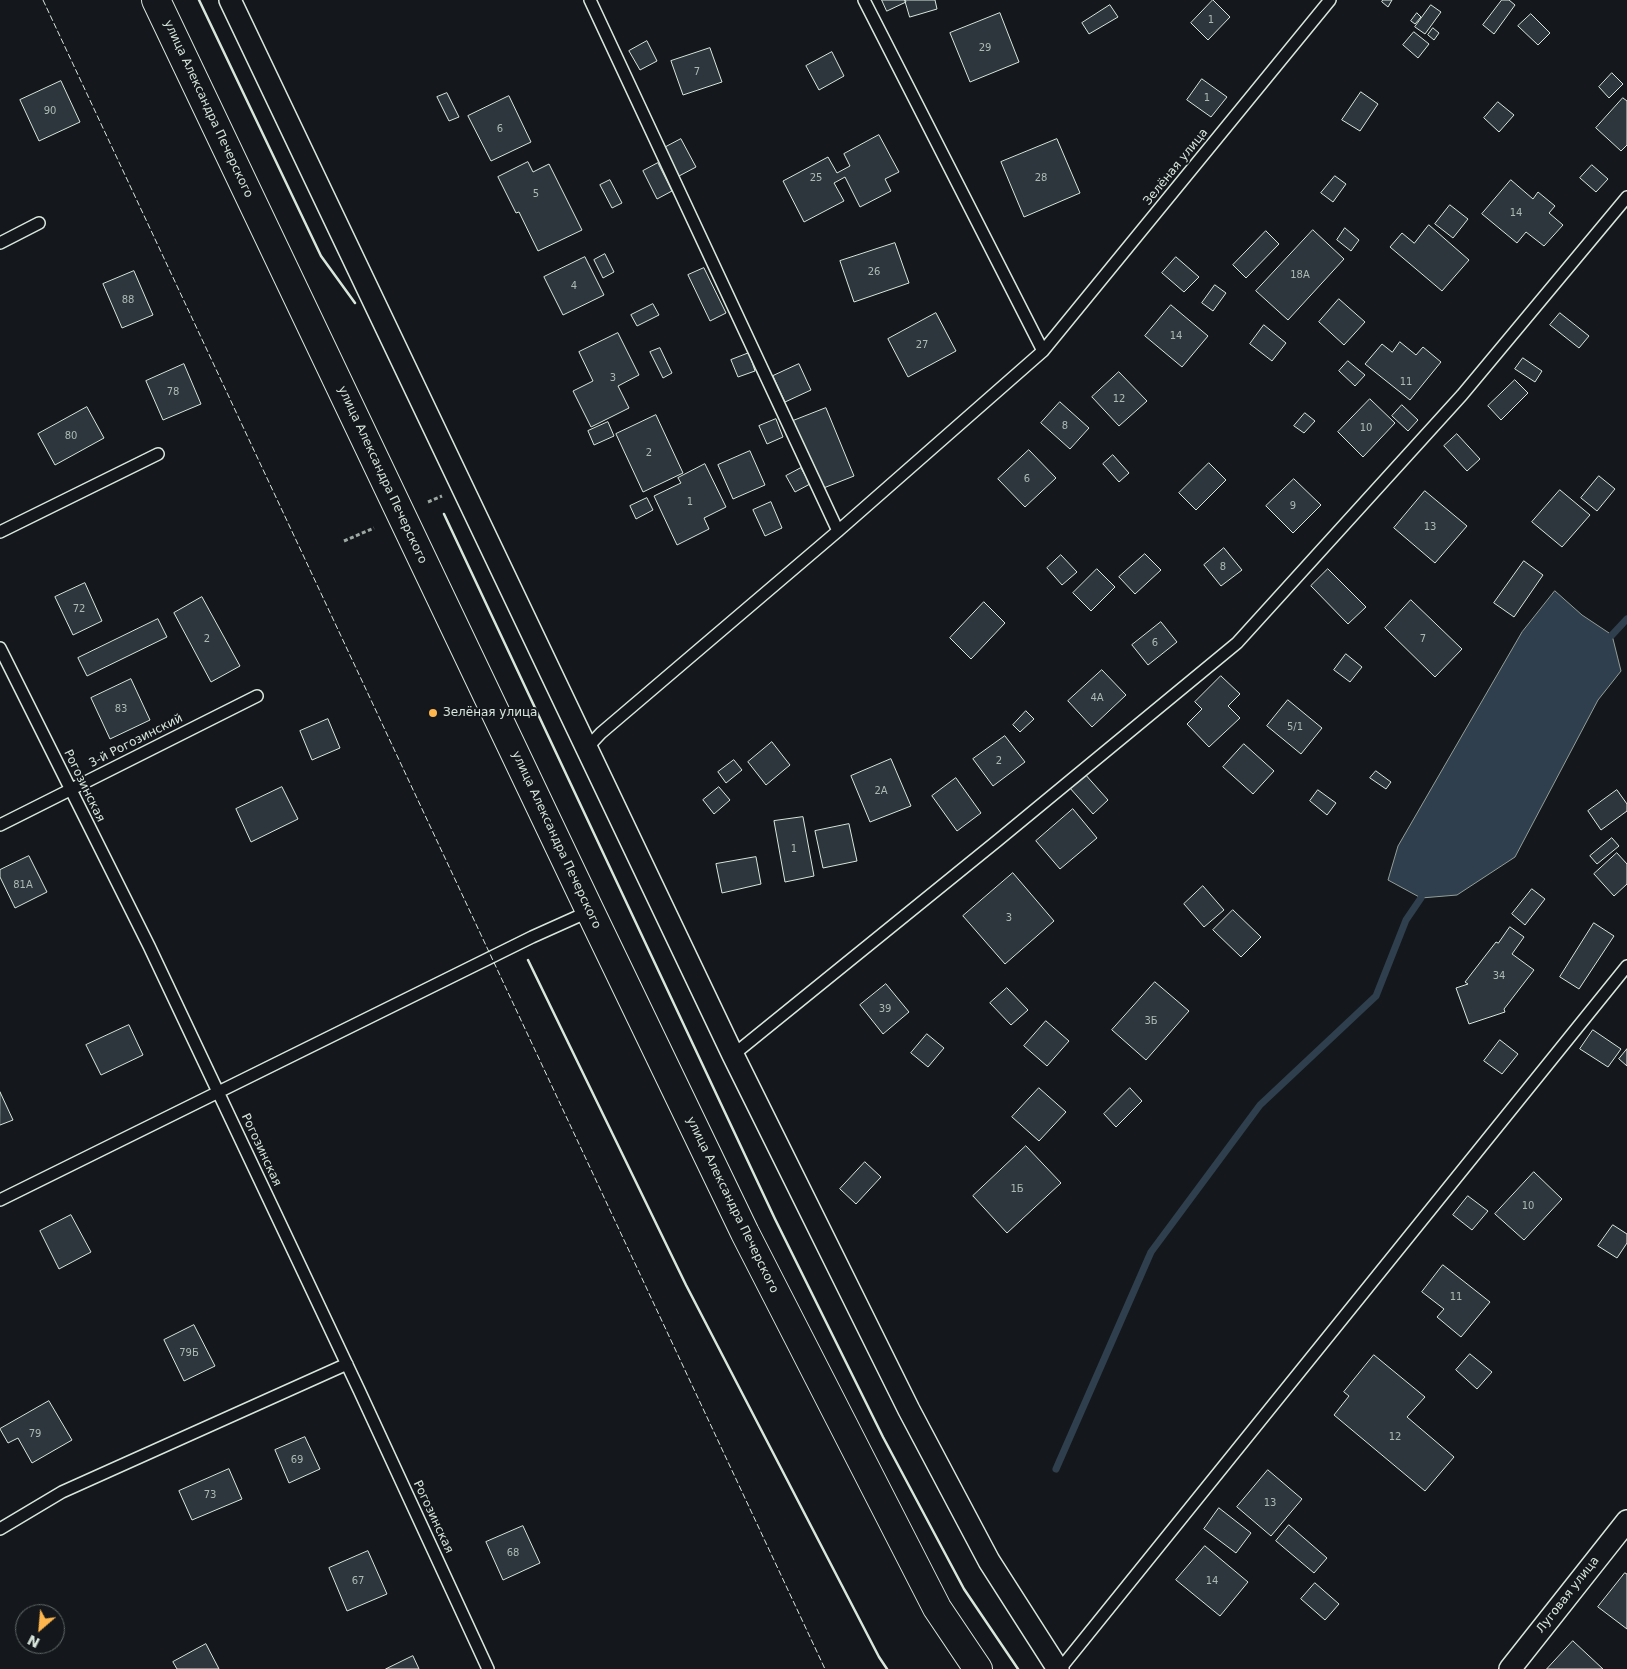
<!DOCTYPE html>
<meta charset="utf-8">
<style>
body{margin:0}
#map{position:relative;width:1627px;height:1669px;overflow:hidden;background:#14181c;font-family:"DejaVu Sans",sans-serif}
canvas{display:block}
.north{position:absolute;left:15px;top:1604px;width:50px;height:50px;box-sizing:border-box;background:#14181c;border:1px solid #626a69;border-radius:50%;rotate:207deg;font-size:14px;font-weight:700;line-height:20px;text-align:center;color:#d8e6dc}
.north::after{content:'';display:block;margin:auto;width:18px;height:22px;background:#ffb74d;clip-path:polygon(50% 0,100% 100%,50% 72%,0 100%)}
</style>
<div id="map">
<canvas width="1627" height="1669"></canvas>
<div class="north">N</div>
</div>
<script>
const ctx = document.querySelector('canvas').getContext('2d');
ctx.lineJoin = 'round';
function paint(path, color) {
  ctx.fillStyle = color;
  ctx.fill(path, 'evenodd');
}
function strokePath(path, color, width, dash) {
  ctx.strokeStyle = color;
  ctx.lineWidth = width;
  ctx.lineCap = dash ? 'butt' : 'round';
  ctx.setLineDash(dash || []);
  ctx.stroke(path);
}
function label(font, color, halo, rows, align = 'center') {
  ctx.font = font + ' "DejaVu Sans",sans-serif';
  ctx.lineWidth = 4;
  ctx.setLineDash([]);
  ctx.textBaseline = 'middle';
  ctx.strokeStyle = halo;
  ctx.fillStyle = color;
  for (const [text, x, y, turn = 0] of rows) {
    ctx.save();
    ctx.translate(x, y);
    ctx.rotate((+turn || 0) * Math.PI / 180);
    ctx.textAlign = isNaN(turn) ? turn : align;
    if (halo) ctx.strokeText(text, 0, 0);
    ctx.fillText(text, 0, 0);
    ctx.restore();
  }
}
const water = new Path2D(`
 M 1555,591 L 1582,615 L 1612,635 L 1621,671 L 1598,700 L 1515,857 L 1457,895 L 1421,898 L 1388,880 L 1398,846 L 1522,632 Z`);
paint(water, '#2f3f4d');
strokePath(water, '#939e99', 1);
strokePath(new Path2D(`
 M 1612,635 L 1627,619
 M 1056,1469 L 1151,1252 L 1260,1105 L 1376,996 L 1406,920 L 1421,898`), '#2f3f4d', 7);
const building = new Path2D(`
 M 882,0 L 905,0 L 906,2 L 887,11 Z
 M 905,0 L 935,0 L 937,9 L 910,17 Z
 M 1213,0 L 1230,17 L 1208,40 L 1191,23 Z
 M 1383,0 L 1392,0 L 1388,7 L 1382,2 Z
 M 1502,0 L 1509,0 L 1515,5 L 1494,34 L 1483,25 Z
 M 1110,5 L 1118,17 L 1089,34 L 1082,23 Z
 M 1431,5 L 1441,12 L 1425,34 L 1415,27 Z
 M 1000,13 L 1019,62 L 970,82 L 950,33 Z
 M 1417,13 L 1421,17 L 1415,24 L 1411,21 Z
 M 1531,14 L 1550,33 L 1538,45 L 1518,26 Z
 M 1433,28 L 1439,33 L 1434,40 L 1428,35 Z
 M 1414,32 L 1429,44 L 1418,58 L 1403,45 Z
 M 647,41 L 657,61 L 640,70 L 629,51 Z
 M 710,48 L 722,82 L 683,95 L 671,61 Z
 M 832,52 L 844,76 L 819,90 L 806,66 Z
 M 1612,73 L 1623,84 L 1609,98 L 1599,87 Z
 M 1202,79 L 1227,97 L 1211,117 L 1187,100 Z
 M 61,81 L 80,122 L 39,141 L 20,100 Z
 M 1361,92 L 1378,104 L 1360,131 L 1342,120 Z
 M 447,93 L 459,117 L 449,121 L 437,97 Z
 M 509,96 L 531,142 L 491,161 L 468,116 Z
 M 1623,98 L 1627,101 L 1627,145 L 1621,151 L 1596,128 Z
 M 1498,102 L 1514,115 L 1499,132 L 1484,118 Z
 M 879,135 L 899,172 L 885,179 L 891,191 L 860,207 L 845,177 L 834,183 L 844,201 L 804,222 L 783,181 L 828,157 L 837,173 L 850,166 L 844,154 Z
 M 681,139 L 696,167 L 679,176 L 664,148 Z
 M 1057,139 L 1080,193 L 1024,217 L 1001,162 Z
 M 528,162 L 533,172 L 549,164 L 582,230 L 538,251 L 519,212 L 516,213 L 498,177 Z
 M 658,163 L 672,191 L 657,199 L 643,171 Z
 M 1592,165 L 1608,179 L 1596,192 L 1580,178 Z
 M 1335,176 L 1346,184 L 1333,202 L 1321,193 Z
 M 610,180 L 622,203 L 612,208 L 600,185 Z
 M 1511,180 L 1533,199 L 1538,192 L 1555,206 L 1549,213 L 1563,225 L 1544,246 L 1526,232 L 1517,243 L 1482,214 Z
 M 1450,205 L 1468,219 L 1453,238 L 1435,224 Z
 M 1429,225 L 1469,260 L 1442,291 L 1390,247 L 1402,233 L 1414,243 Z
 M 1345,228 L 1359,240 L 1351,251 L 1337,240 Z
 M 1313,230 L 1344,259 L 1288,320 L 1256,291 Z
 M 1266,231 L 1279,244 L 1246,278 L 1233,265 Z
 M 895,243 L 909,283 L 854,302 L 840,261 Z
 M 605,254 L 614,272 L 603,278 L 594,260 Z
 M 585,257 L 604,295 L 563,315 L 544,277 Z
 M 1176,257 L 1199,277 L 1184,292 L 1162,273 Z
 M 704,268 L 726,313 L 710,321 L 688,275 Z
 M 134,271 L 153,315 L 122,328 L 103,284 Z
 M 1215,285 L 1226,293 L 1213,311 L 1202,303 Z
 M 1339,299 L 1365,322 L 1344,345 L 1319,322 Z
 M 653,304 L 659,315 L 637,326 L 631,315 Z
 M 1171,305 L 1208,336 L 1182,367 L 1145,336 Z
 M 936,313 L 956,351 L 908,377 L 888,339 Z
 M 1560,313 L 1589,336 L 1579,348 L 1550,325 Z
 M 1264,325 L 1286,343 L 1272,361 L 1250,344 Z
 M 618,333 L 639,375 L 618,386 L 629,408 L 591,427 L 573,391 L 593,381 L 579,352 Z
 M 1400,342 L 1416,355 L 1423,347 L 1441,362 L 1410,400 L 1365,364 L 1382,344 L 1392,352 Z
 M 660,348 L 672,373 L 663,378 L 650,352 Z
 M 749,353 L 755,371 L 738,377 L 731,360 Z
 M 1523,358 L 1542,371 L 1535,382 L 1515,369 Z
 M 1348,361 L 1365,375 L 1355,386 L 1339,371 Z
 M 184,364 L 201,404 L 163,420 L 146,381 Z
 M 799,364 L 811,390 L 785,402 L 773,376 Z
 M 1119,372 L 1147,401 L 1119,426 L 1092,397 Z
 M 1515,380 L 1528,393 L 1501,420 L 1488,406 Z
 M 1370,399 L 1395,423 L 1363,457 L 1338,432 Z
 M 1060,402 L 1089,428 L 1070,449 L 1041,423 Z
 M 1402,405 L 1418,420 L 1408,431 L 1392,416 Z
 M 87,407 L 104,438 L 55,465 L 38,434 Z
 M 826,408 L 854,476 L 821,489 L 793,421 Z
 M 1305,413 L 1315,421 L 1304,433 L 1294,426 Z
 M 656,415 L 683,473 L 643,492 L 616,434 Z
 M 776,419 L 783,437 L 767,444 L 759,426 Z
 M 608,422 L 614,436 L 594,445 L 588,431 Z
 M 1457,434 L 1480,459 L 1467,471 L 1444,446 Z
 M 1029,450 L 1056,478 L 1025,507 L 998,479 Z
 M 750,451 L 765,485 L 733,499 L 718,465 Z
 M 1113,455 L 1129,473 L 1119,482 L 1103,464 Z
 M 1209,463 L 1226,480 L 1196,510 L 1179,493 Z
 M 705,464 L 726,507 L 704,518 L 709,529 L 677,545 L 654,496 L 681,483 L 678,478 Z
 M 801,468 L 810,484 L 795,492 L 786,476 Z
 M 1599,476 L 1615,489 L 1597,511 L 1581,498 Z
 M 1294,479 L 1321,505 L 1293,533 L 1266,506 Z
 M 1560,490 L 1590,515 L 1562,547 L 1532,522 Z
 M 1425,491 L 1467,526 L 1435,563 L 1394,528 Z
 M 647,498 L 653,510 L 636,519 L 630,506 Z
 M 771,502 L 782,528 L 765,536 L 753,510 Z
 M 1224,548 L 1242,570 L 1221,586 L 1204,565 Z
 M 1145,554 L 1161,570 L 1135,594 L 1119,577 Z
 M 1061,555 L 1077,572 L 1062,585 L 1047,568 Z
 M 1524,561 L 1543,575 L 1514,617 L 1494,603 Z
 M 1097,569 L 1115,587 L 1091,611 L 1073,593 Z
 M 1328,569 L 1366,607 L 1348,624 L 1311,586 Z
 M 85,583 L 102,621 L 73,635 L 55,597 Z
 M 202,597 L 240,666 L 211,682 L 174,613 Z
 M 1411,600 L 1462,649 L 1435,677 L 1385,628 Z
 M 984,602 L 1005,623 L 971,659 L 950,638 Z
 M 158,619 L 167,637 L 87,676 L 78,658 Z
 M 1161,622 L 1177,642 L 1148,665 L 1132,645 Z
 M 1346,654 L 1362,667 L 1350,682 L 1334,670 Z
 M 1102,670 L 1126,695 L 1092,727 L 1068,701 Z
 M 1221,676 L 1240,694 L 1228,706 L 1240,718 L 1209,747 L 1187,724 L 1202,709 L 1195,702 Z
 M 131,679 L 150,720 L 110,739 L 91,698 Z
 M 1288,700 L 1322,728 L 1301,754 L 1267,726 Z
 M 1026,711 L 1034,719 L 1020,732 L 1013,725 Z
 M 328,719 L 340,748 L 312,760 L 300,731 Z
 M 1005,736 L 1025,762 L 993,786 L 973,759 Z
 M 772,742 L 790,765 L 766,785 L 748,762 Z
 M 1244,744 L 1274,771 L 1253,794 L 1223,767 Z
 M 891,759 L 911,806 L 870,822 L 851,776 Z
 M 734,760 L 742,770 L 726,783 L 718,772 Z
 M 1376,771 L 1391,782 L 1386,789 L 1370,778 Z
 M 1084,773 L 1108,800 L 1093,814 L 1069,787 Z
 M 956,778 L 981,813 L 957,831 L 932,796 Z
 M 282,787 L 298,819 L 251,842 L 236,809 Z
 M 719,787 L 730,800 L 714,814 L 703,800 Z
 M 1318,790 L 1336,803 L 1327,815 L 1310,801 Z
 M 1617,790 L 1627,804 L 1627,811 L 1601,830 L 1588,811 Z
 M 1073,809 L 1097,838 L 1060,869 L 1036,841 Z
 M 803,817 L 814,876 L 785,882 L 774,821 Z
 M 849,824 L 857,861 L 823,868 L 815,831 Z
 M 1612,838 L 1619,846 L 1597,864 L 1590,856 Z
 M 1617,853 L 1627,864 L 1627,884 L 1614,896 L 1594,874 Z
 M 29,856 L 47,892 L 15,908 L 0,877 L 0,870 Z
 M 756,857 L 761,884 L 722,893 L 716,864 Z
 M 1013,873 L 1054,921 L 1005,964 L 963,916 Z
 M 1203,886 L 1224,910 L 1204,927 L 1184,904 Z
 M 1532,889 L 1545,899 L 1525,925 L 1512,914 Z
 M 1233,910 L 1261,937 L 1241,957 L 1213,930 Z
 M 1594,923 L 1614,936 L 1579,989 L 1560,977 Z
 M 1510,927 L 1524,937 L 1512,954 L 1534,970 L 1504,1009 L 1505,1012 L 1469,1024 L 1456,988 L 1468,984 L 1465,982 L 1496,942 L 1498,943 Z
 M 1155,982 L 1189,1011 L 1146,1060 L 1112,1030 Z
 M 886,984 L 909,1012 L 883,1034 L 860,1005 Z
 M 1007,988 L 1028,1010 L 1011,1025 L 990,1003 Z
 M 1046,1021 L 1069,1041 L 1047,1066 L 1024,1046 Z
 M 129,1025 L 143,1055 L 101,1075 L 86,1045 Z
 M 1593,1030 L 1621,1049 L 1608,1067 L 1580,1049 Z
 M 927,1034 L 944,1048 L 928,1067 L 911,1053 Z
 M 1500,1040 L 1518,1054 L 1502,1074 L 1484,1061 Z
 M 1627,1049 L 1627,1066 L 1619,1059 Z
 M 1039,1088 L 1066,1112 L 1039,1141 L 1012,1117 Z
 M 1130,1088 L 1142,1101 L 1116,1127 L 1104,1114 Z
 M 0,1092 L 13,1120 L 0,1125 Z
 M 1026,1146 L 1061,1183 L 1007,1233 L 973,1196 Z
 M 865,1162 L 881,1177 L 856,1204 L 840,1189 Z
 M 1534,1172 L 1562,1199 L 1524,1240 L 1495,1214 Z
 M 1468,1196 L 1488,1211 L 1472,1230 L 1453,1215 Z
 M 71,1215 L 91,1252 L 59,1269 L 40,1231 Z
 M 1613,1225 L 1627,1234 L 1627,1243 L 1617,1258 L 1598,1246 Z
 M 1443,1265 L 1490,1302 L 1461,1337 L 1437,1317 L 1444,1309 L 1422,1292 Z
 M 194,1325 L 215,1366 L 184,1381 L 164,1340 Z
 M 1470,1354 L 1492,1372 L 1477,1389 L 1456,1370 Z
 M 1374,1355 L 1425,1397 L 1407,1417 L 1454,1457 L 1425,1491 L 1334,1415 L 1349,1396 L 1344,1392 Z
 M 49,1401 L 72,1440 L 32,1463 L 18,1438 L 8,1443 L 0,1429 Z
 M 305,1437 L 320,1469 L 289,1483 L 275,1450 Z
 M 229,1469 L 242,1499 L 192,1520 L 179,1491 Z
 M 1268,1470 L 1302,1499 L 1271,1536 L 1237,1507 Z
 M 1219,1508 L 1251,1533 L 1236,1553 L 1204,1529 Z
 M 1289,1525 L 1327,1558 L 1314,1573 L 1276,1541 Z
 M 523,1526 L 540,1563 L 503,1580 L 486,1542 Z
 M 1205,1546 L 1248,1582 L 1220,1616 L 1176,1580 Z
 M 368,1551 L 387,1594 L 347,1611 L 329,1568 Z
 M 1625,1573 L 1627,1574 L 1627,1629 L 1598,1607 Z
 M 1315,1583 L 1339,1604 L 1325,1620 L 1301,1599 Z
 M 1573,1641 L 1603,1669 L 1547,1669 Z
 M 206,1644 L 219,1669 L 177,1669 L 173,1662 Z
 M 413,1656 L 419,1669 L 386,1669 Z`);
paint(building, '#2c363c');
strokePath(building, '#d8e6dc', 1);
const lane = new Path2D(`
 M 590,0 L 838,531
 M 864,0 L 1043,351
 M 0,243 L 39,223
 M 0,532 L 158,454
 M 0,648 L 149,946 L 359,1390 L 488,1669
 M 586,749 L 601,733 L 838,531 L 1043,351 L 1330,0
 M 0,825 L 257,696
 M 733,1055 L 997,841 L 1237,643 L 1462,395 L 1627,197
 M 0,1200 L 532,937 L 590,911
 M 0,1529 L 62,1492 L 347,1364
 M 1060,1669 L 1627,966`);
const street = new Path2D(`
 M 230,0 L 733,1055 L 909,1410 L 989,1561 L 1058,1669
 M 1510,1669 L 1627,1521`);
const secondary = new Path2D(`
 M 156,0 L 590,911 L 745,1233 L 937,1608 L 978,1669`);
strokePath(lane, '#d8e6dc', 14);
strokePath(street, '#d8e6dc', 24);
strokePath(secondary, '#d8e6dc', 30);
strokePath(new Path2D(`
 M 428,502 L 442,496
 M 344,541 L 374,528`), '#9da8a2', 3, [4, 2.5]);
strokePath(lane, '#14181c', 11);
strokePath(street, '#14181c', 21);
strokePath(secondary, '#14181c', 28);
strokePath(new Path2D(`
 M 43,0 L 825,1669`), '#d8e6dc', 1, [6, 2.5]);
strokePath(new Path2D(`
 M 199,0 L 321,256 L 355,303
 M 444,514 L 775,1219 L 883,1437 L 964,1589 L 1018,1669
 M 528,960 L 686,1285 L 879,1657 L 887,1669`), '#d8e6dc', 2.5);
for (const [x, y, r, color] of [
 [433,713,5,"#ffb74d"]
]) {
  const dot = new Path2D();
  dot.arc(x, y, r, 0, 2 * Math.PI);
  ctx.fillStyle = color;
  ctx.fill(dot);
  strokePath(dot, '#14181c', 2);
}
label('10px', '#adbab4', null, [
 ["1",1211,20],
 ["29",985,48],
 ["7",697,72],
 ["1",1207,98],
 ["90",50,111],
 ["6",500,129],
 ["25",816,178],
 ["28",1041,178],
 ["5",536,194],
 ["14",1516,213],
 ["26",874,272],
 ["18А",1300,275],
 ["4",574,286],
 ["88",128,300],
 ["14",1176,336],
 ["27",922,345],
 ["3",613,378],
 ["11",1406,382],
 ["78",173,392],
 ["12",1119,399],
 ["8",1065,426],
 ["10",1366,428],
 ["80",71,436],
 ["2",649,453],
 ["6",1027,479],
 ["1",690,502],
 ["9",1293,506],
 ["13",1430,527],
 ["8",1223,567],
 ["72",79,609],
 ["2",207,639],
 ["7",1423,639],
 ["6",1155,643],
 ["4А",1097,698],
 ["83",121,709],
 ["5/1",1295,727],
 ["2",999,761],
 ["2А",881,791],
 ["1",794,849],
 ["81А",23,885],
 ["3",1009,918],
 ["34",1499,976],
 ["39",885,1009],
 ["3Б",1151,1021],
 ["1Б",1017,1189],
 ["10",1528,1206],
 ["11",1456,1297],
 ["79Б",189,1353],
 ["79",35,1434],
 ["12",1395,1437],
 ["69",297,1460],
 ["73",210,1495],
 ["13",1270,1503],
 ["68",513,1553],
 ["67",358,1581],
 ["14",1212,1581]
]);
label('12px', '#d8e6dc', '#14181c', [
 ["улица Александра Печерского",208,109,65],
 ["Зелёная улица",1176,167,-51],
 ["улица Александра Печерского",382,475,65],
 ["3-й Рогозинский",136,741,-27],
 ["Рогозинская",84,786,64],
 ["улица Александра Печерского",556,840,65],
 ["Рогозинская",261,1150,65],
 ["улица Александра Печерского",732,1205,64],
 ["Рогозинская",433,1517,65],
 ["Луговая улица",1568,1595,-52]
]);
label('12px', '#d8e6dc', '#14181c', [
 ["Зелёная улица",443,713]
], 'left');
</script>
